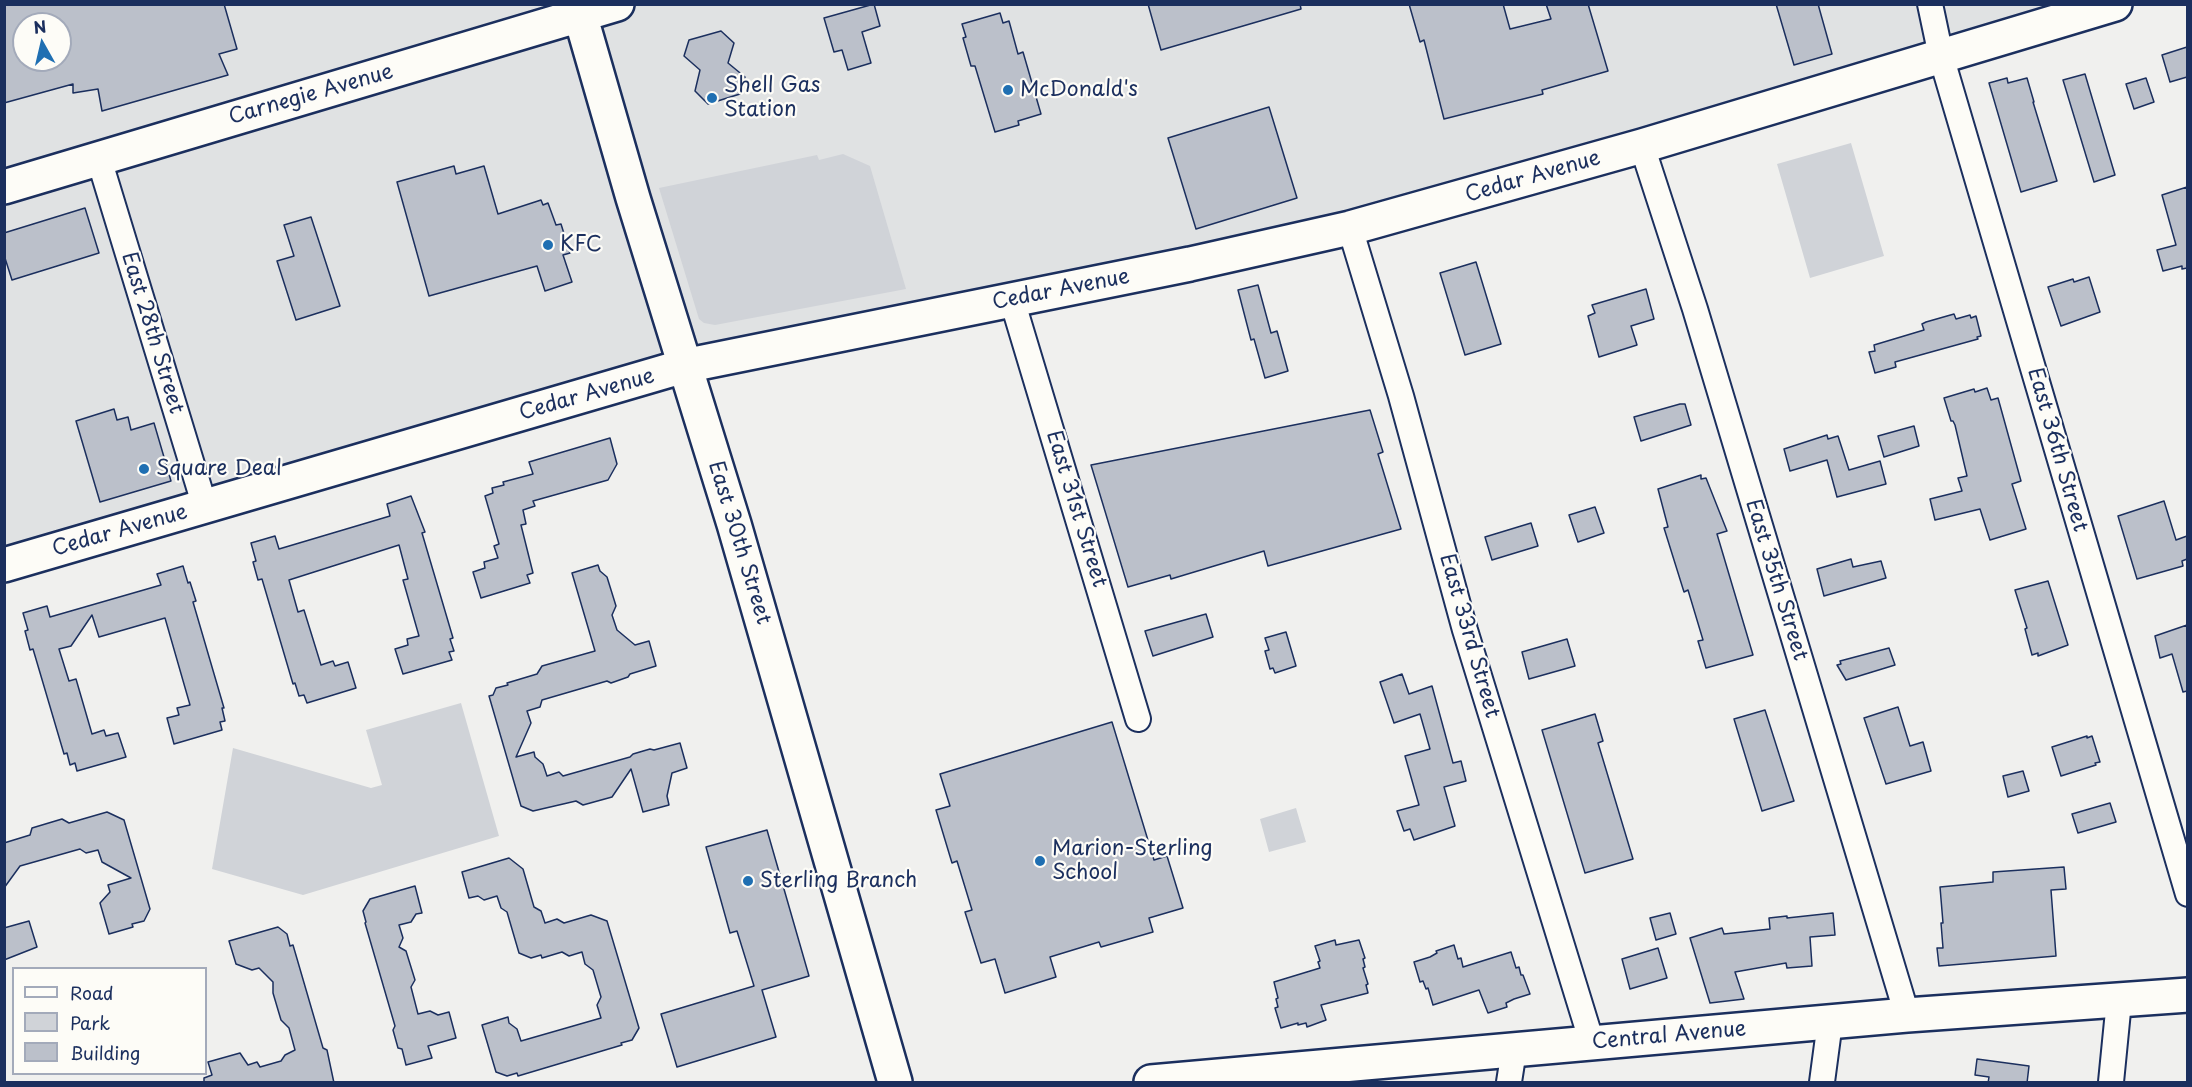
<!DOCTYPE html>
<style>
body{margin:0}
#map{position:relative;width:2192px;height:1087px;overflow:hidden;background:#f0f0ee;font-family:"Playpen Sans",sans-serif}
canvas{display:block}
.frame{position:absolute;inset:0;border:6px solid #1b2f5e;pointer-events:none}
.legend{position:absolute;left:12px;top:967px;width:195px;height:108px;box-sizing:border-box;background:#fdfcf7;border:2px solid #a3aaba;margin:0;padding:8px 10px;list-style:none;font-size:18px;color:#1b2f5e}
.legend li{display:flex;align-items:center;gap:12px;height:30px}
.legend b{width:30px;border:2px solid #a3aaba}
.north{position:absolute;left:12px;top:12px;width:60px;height:60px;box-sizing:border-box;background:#fdfcf7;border:2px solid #a3aaba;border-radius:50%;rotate:352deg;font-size:16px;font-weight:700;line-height:24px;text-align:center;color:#1b2f5e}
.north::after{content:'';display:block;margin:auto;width:21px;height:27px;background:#1f6fb2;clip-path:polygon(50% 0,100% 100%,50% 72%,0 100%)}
</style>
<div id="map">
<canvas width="2192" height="1087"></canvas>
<div class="frame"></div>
<ul class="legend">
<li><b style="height:8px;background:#fdfcf7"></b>Road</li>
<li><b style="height:16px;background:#d0d3d8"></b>Park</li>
<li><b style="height:16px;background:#bbc0ca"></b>Building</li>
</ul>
<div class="north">N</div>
</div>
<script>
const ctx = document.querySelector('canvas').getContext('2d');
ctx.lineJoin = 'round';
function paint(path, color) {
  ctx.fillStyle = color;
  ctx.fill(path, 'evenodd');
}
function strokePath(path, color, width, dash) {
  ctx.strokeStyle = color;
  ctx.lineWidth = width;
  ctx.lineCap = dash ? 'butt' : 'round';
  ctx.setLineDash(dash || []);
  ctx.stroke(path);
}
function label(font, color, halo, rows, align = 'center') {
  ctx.font = font + ' "Playpen Sans",sans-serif';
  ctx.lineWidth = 4.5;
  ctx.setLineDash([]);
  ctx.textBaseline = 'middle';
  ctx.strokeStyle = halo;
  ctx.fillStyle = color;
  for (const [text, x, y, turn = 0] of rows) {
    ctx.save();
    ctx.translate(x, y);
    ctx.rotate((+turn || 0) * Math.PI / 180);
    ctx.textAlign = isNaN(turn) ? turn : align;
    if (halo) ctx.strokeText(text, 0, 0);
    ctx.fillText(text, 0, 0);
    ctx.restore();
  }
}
paint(new Path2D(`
 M 5,5 L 2115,5 L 1642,146 L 684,366 L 5,565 ZM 24,24 L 60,24 L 60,60 L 24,60 Z`), '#e0e2e3');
paint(new Path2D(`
 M 1851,143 L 1884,256 L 1810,278 L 1777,164 Z
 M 843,154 L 870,166 L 906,289 L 715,325 L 704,323 L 699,319 L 659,188 L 817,155 L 819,160 Z
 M 461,703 L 499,836 L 303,895 L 212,869 L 233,748 L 371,788 L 382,785 L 366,730 Z
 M 1296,808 L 1306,842 L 1269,852 L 1260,819 Z`), '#d0d3d8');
const building = new Path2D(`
 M 4,4 L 224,4 L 237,49 L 219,54 L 228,75 L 102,111 L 98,89 L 73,93 L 73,84 L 4,103 ZM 24,24 L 60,24 L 60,60 L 24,60 Z
 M 874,4 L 880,26 L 862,32 L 871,63 L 848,70 L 842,50 L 834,52 L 824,18 Z
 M 1148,4 L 1300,4 L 1301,9 L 1161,50 Z
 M 1409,4 L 1503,4 L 1510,29 L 1551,19 L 1546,4 L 1588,4 L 1608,71 L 1542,90 L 1543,94 L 1444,119 L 1424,40 L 1420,42 Z
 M 1776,4 L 1818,4 L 1832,54 L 1794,65 Z
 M 1000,13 L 1003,23 L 1009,21 L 1018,54 L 1023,52 L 1041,114 L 1018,121 L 1019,125 L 995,132 L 975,66 L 971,66 L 963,38 L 966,37 L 962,24 Z
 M 721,31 L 734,43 L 728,63 L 745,77 L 740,94 L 708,104 L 695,91 L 700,70 L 684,56 L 689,40 Z
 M 2187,47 L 2187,77 L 2170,82 L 2162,55 Z
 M 2085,74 L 2115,175 L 2094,182 L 2063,80 Z
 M 2007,78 L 2008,83 L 2027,78 L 2034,102 L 2033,102 L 2057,181 L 2021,192 L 1989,83 Z
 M 2146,78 L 2154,102 L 2134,109 L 2126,84 Z
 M 1269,107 L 1297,198 L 1196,229 L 1168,138 Z
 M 454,166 L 456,174 L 484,166 L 498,214 L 541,200 L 543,205 L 548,203 L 556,225 L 561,224 L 570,253 L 563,255 L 572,282 L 545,291 L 537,266 L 429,296 L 397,182 Z
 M 2187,187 L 2187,268 L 2182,269 L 2182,266 L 2163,271 L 2157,250 L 2176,245 L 2162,195 Z
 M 85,208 L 99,253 L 12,280 L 4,255 L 4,233 Z
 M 311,217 L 340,306 L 296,320 L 277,261 L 294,256 L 284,225 Z
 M 1476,262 L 1501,344 L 1465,355 L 1440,273 Z
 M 2089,277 L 2100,312 L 2061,326 L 2048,287 L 2073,279 L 2074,282 Z
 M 1258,285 L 1271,333 L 1277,331 L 1288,371 L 1265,378 L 1254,339 L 1251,340 L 1238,290 Z
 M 1646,289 L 1654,319 L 1631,326 L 1637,345 L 1599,357 L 1588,316 L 1595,313 L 1592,305 Z
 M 1954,314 L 1956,319 L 1970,315 L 1971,318 L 1976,316 L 1981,336 L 1977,337 L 1978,339 L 1895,362 L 1896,367 L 1875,373 L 1869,352 L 1875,351 L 1874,345 L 1924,330 L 1922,324 L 1926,322 Z
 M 1987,388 L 1991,400 L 1998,398 L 2021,481 L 2012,484 L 2026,529 L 1990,540 L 1980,509 L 1935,520 L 1930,499 L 1962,491 L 1958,478 L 1967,476 L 1955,425 L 1953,421 L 1951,421 L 1944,398 L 1974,389 L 1975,392 Z
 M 1680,404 L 1685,404 L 1691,425 L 1641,441 L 1634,417 Z
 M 114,409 L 117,420 L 128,417 L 131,430 L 154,423 L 171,481 L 100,502 L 76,421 Z
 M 1370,410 L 1383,452 L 1378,454 L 1401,529 L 1268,566 L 1264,551 L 1171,579 L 1170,575 L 1128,587 L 1091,465 Z
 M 1914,426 L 1919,446 L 1884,457 L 1878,436 Z
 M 1827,435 L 1828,439 L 1838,436 L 1849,470 L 1880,461 L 1886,484 L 1837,497 L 1827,460 L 1790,471 L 1784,449 Z
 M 610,438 L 617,464 L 608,480 L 533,501 L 535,506 L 523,510 L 526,524 L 521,525 L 533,573 L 527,575 L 530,583 L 481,598 L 473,572 L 485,568 L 484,562 L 498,558 L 494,546 L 499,544 L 485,496 L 493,493 L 492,488 L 504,485 L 503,482 L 533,474 L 529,462 Z
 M 1701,475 L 1701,479 L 1706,478 L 1727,531 L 1717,534 L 1753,655 L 1706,668 L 1698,641 L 1703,640 L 1688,590 L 1684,592 L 1664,528 L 1668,527 L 1658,489 Z
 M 411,496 L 425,532 L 422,533 L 453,638 L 450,639 L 454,651 L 449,652 L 452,660 L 403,674 L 395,649 L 408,645 L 407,639 L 419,636 L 403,580 L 408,579 L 399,545 L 289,580 L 298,612 L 304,610 L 321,665 L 333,661 L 335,666 L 348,662 L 356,688 L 307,703 L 304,695 L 299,696 L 295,683 L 293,684 L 262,579 L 258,580 L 253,562 L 256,561 L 251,543 L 275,536 L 279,549 L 390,516 L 387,504 Z
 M 2164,501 L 2176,540 L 2187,536 L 2187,559 L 2182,561 L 2183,566 L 2137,579 L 2118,516 Z
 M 1595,507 L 1604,533 L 1578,542 L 1569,515 Z
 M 1531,523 L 1538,546 L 1492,560 L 1485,537 Z
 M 1851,559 L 1853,567 L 1881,561 L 1886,578 L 1824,596 L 1817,569 Z
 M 598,565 L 600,571 L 607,577 L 616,606 L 612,615 L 617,630 L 635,645 L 649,641 L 656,666 L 630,674 L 628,677 L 611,683 L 607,681 L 542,700 L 540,707 L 527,711 L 531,723 L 516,757 L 534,752 L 535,757 L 543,764 L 547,776 L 559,772 L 563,776 L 630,757 L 633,754 L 650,749 L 654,750 L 680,743 L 687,768 L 672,773 L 667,796 L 669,805 L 643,812 L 631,769 L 612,797 L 583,805 L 576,801 L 533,811 L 521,806 L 489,696 L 493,695 L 496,688 L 508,685 L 507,683 L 537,674 L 542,666 L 595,651 L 572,573 Z
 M 183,566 L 188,583 L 190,582 L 196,601 L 193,602 L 224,708 L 222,708 L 225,721 L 220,722 L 222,730 L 174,744 L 167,718 L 179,715 L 177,708 L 190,705 L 165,618 L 99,637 L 92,615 L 71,646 L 59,649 L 69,681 L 76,679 L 92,734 L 104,730 L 106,736 L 118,733 L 126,757 L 77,771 L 75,763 L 70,765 L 67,753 L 64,754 L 33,649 L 30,650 L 25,631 L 28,630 L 23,613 L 47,606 L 50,617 L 161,585 L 157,574 Z
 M 2048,581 L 2068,645 L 2038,656 L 2038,653 L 2032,655 L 2025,629 L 2027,628 L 2015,590 Z
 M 1206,614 L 1213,637 L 1153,656 L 1145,631 Z
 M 2187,625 L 2187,691 L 2183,692 L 2172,654 L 2160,658 L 2155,636 Z
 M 1286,632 L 1296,666 L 1275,673 L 1273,668 L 1270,669 L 1265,651 L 1269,650 L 1265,638 Z
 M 1567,639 L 1575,666 L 1529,679 L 1522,652 Z
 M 1889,648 L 1895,665 L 1846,680 L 1837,665 L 1841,664 L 1840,661 Z
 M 1402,674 L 1409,694 L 1432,686 L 1453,763 L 1461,761 L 1466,781 L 1444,787 L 1455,826 L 1414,840 L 1410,829 L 1404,831 L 1397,811 L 1419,805 L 1405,756 L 1430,749 L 1420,714 L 1394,723 L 1380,682 Z
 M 1898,707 L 1910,746 L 1923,742 L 1931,771 L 1886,784 L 1864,718 Z
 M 1765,710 L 1794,801 L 1762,811 L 1734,719 Z
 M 1595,714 L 1603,741 L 1598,743 L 1633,859 L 1585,873 L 1542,730 Z
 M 1112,722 L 1154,860 L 1167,856 L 1183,908 L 1149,918 L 1153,932 L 1101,947 L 1099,942 L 1050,957 L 1056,977 L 1005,993 L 995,959 L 981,963 L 965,912 L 972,910 L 957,861 L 952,863 L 936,810 L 950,806 L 940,774 Z
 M 2087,736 L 2087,738 L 2092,736 L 2100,762 L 2095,763 L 2096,765 L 2061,776 L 2052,747 Z
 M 2023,771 L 2029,791 L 2008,797 L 2003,776 Z
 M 2110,803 L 2116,822 L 2078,833 L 2072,814 Z
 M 107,812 L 124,820 L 150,909 L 144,921 L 132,924 L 133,927 L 109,934 L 100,903 L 110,892 L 108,885 L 131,878 L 102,862 L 98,850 L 86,853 L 80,849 L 20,866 L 4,888 L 4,843 L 30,835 L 32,828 L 62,819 L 69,823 Z
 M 767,830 L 809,976 L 762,990 L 776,1037 L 677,1067 L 661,1014 L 754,986 L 737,931 L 730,933 L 706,847 Z
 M 509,858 L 523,869 L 534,907 L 541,911 L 545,923 L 557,919 L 564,923 L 591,915 L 607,921 L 639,1028 L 632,1040 L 621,1043 L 622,1045 L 518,1076 L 517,1073 L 507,1076 L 496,1072 L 482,1025 L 508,1017 L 509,1023 L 517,1029 L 521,1041 L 601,1018 L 597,1005 L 601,997 L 593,970 L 585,964 L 582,952 L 569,956 L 562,952 L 542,958 L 541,955 L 531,958 L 519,953 L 507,912 L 501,908 L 497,896 L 484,900 L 478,896 L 469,898 L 462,872 Z
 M 2064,867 L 2066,889 L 2051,890 L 2056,956 L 1939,966 L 1937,948 L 1943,948 L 1941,923 L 1943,923 L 1940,887 L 1993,882 L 1993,872 Z
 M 415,886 L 422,913 L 416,914 L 411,922 L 399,925 L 403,938 L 399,947 L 406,951 L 415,980 L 411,987 L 418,1014 L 430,1011 L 438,1015 L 449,1012 L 456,1038 L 428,1046 L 432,1058 L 406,1065 L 402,1049 L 398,1048 L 393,1030 L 395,1026 L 365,923 L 366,922 L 363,911 L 370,899 Z
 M 1670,913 L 1676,934 L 1656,940 L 1650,918 Z
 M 1833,913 L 1835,935 L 1810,937 L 1812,966 L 1787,968 L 1786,963 L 1735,972 L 1744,999 L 1710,1003 L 1690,938 L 1722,928 L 1724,934 L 1770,929 L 1769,918 L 1787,916 L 1787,918 Z
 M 29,921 L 37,947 L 4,960 L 4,928 Z
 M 278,927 L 287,934 L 290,946 L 293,945 L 323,1048 L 327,1050 L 334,1083 L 204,1083 L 204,1078 L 212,1075 L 208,1062 L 240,1053 L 248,1065 L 257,1062 L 260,1067 L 281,1061 L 285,1055 L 295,1050 L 289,1028 L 281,1020 L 273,993 L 273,982 L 259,968 L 252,970 L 236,964 L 229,941 Z
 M 1335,940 L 1336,945 L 1359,940 L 1365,958 L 1363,959 L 1365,967 L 1363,968 L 1368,984 L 1366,985 L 1368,993 L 1321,1005 L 1326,1020 L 1307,1027 L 1306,1023 L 1298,1025 L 1298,1023 L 1281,1028 L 1275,1008 L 1278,1007 L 1276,999 L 1278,998 L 1274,982 L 1320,968 L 1318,962 L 1320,961 L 1315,946 Z
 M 1454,945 L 1458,959 L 1461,958 L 1463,967 L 1511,952 L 1516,968 L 1519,967 L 1521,975 L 1523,975 L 1530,994 L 1514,999 L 1506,1003 L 1507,1007 L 1488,1013 L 1479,990 L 1433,1005 L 1428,988 L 1426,989 L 1423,981 L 1420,982 L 1414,962 L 1430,957 L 1437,953 L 1436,951 Z
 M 1658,948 L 1667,978 L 1630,989 L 1622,959 Z
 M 1977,1059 L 2029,1066 L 2027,1083 L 1988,1083 L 1989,1077 L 1975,1075 Z`);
paint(building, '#bbc0ca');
strokePath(building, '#1b2f5e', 1.5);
const street = new Path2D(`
 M 1930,4 L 1941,56 L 2188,894
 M 1642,146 L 1695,309 L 1907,1015
 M 99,159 L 205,507
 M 1350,228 L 1401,396 L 1465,630 L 1592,1043
 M 1012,300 L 1138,719
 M 1509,1082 L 1514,1050
 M 1822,1082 L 1830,1022
 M 2111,1082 L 2119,1001`);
const secondary = new Path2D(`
 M 577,4 L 633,198 L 734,524 L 895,1082
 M 4,187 L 617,4
 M 4,565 L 684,366 L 1190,264 L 1350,228 L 1642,146 L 2115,4
 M 1151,1082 L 1907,1015 L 2188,995`);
strokePath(street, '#1b2f5e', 28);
strokePath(secondary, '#1b2f5e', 38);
strokePath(street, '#fdfcf7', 24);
strokePath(secondary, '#fdfcf7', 33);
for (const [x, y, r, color] of [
 [1008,90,6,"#1f6fb2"],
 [712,98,6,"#1f6fb2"],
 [548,245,6,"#1f6fb2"],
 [144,469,6,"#1f6fb2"],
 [1040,861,6,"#1f6fb2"],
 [748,881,6,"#1f6fb2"]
]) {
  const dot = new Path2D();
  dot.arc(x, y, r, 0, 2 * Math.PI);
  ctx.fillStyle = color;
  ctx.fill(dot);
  strokePath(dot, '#fdfcf7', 2);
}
label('21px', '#1b2f5e', '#fdfcf7', [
 ["Shell Gas",724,86],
 ["Station",724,110],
 ["McDonald's",1020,90],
 ["KFC",560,245],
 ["Square Deal",156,469],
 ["Marion-Sterling",1052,849],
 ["School",1052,873],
 ["Sterling Branch",760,881]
], 'left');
label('21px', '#1b2f5e', '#fdfcf7', [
 ["Carnegie Avenue",311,95,-16],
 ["Cedar Avenue",1533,177,-16],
 ["Cedar Avenue",1061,290,-11],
 ["East 28th Street",152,333,73],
 ["Cedar Avenue",587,395,-16],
 ["East 36th Street",2057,450,74],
 ["East 31st Street",1076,509,73],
 ["Cedar Avenue",120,531,-16],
 ["East 30th Street",739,543,73],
 ["East 35th Street",1776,580,73],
 ["East 33rd Street",1469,636,74],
 ["Central Avenue",1669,1036,-5]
]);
</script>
